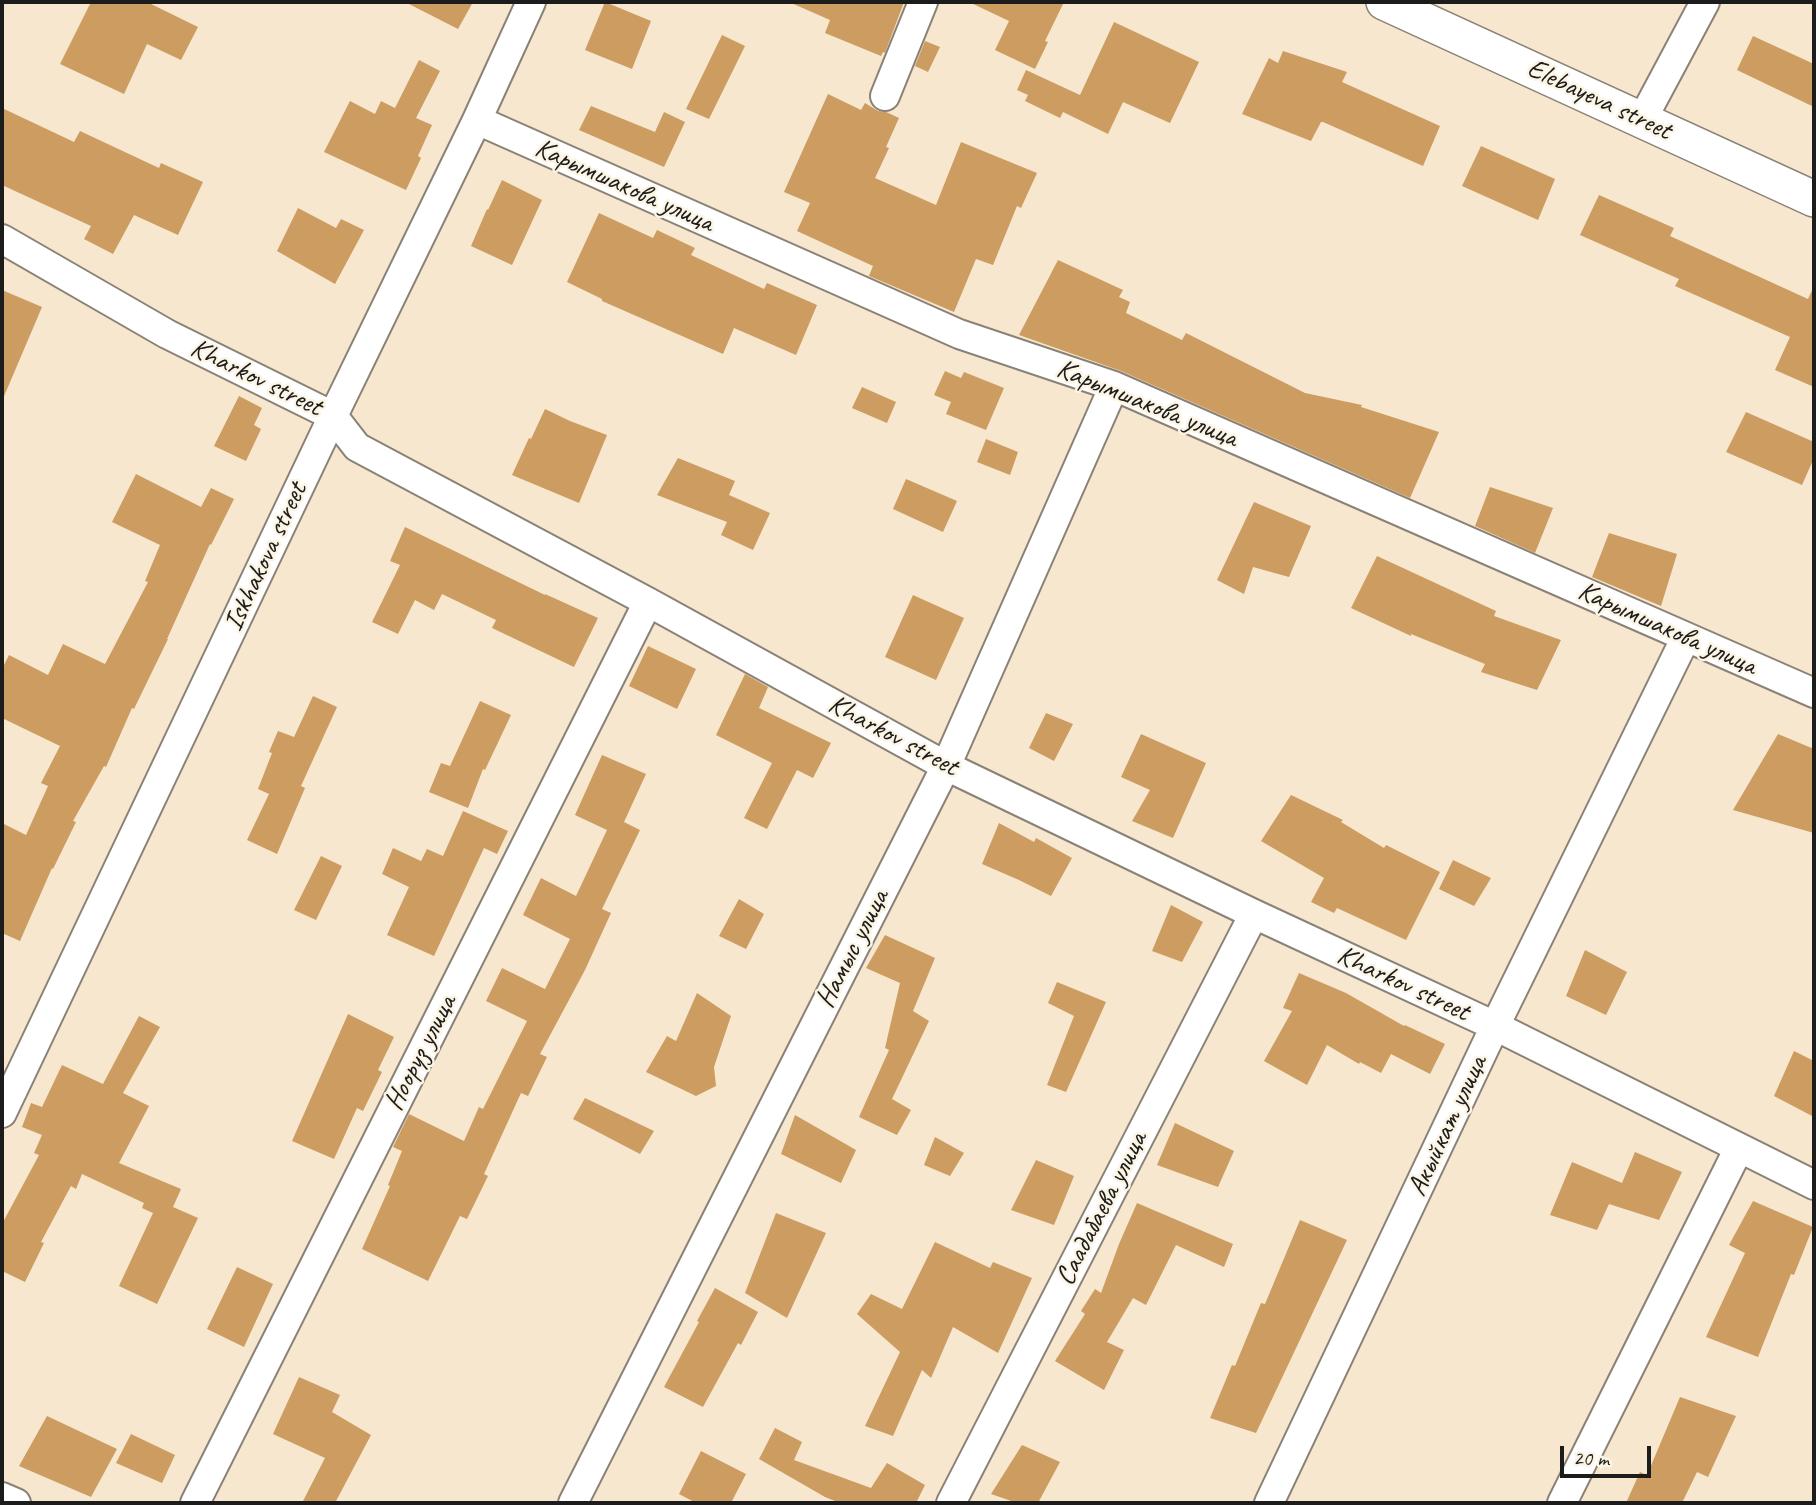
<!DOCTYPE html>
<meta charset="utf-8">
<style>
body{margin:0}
#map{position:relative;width:1816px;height:1505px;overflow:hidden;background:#f7e7cf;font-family:Caveat,sans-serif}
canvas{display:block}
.frame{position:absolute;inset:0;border:4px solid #1c1c1c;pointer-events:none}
.scale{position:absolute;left:1560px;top:1446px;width:91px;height:32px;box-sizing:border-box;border:4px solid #1c1c1c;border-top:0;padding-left:9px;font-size:21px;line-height:24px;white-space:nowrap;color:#1c1c1c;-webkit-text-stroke:5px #fcf5e5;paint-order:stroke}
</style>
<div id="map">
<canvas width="1816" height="1505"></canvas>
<div class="frame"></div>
<div class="scale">20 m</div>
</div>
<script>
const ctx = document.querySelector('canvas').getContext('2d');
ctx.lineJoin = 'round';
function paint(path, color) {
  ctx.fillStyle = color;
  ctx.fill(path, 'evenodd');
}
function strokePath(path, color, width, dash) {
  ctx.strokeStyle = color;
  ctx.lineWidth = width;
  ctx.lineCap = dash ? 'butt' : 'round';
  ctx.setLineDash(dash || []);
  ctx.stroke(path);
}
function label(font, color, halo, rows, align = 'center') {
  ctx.font = font + ' Caveat,sans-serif';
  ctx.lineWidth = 5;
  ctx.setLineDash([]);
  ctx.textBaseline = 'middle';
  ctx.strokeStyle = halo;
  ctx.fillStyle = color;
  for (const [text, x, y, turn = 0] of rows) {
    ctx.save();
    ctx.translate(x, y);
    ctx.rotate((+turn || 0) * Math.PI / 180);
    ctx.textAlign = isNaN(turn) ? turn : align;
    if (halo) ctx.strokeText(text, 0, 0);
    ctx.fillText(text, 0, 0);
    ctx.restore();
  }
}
paint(new Path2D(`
 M 91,2 L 147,2 L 198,27 L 181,60 L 147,44 L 124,94 L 60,64 Z
 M 405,2 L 473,2 L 458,29 Z
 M 605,2 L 651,21 L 632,69 L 585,50 Z
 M 789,2 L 904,2 L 885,53 L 883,52 L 881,56 L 825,33 L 830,20 Z
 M 969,2 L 1064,2 L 1045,41 L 1048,42 L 1035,69 L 995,50 L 1009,21 Z
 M 1114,22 L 1199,62 L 1170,123 L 1123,102 L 1108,134 L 1063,112 L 1060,118 L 1025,101 L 1028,95 L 1017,90 L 1026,70 L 1080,95 Z
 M 722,35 L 745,46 L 709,119 L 686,109 Z
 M 1753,36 L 1814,64 L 1814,107 L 1737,70 Z
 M 925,41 L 940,47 L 928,72 L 915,66 Z
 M 1283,51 L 1347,72 L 1342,82 L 1440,126 L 1423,166 L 1323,122 L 1321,122 L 1311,141 L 1242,114 L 1269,58 L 1278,63 Z
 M 419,60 L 440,71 L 416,118 L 432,125 L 418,156 L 421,158 L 406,190 L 324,152 L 350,101 L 375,114 L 381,101 L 395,108 Z
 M 828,94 L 861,110 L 865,103 L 878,111 L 886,112 L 899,118 L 886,147 L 889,148 L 875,178 L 936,205 L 961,142 L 1037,173 L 1021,208 L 1017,206 L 993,265 L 976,259 L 954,312 L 869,276 L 873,266 L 797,231 L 810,203 L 784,192 Z
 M 591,106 L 655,132 L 664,112 L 685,122 L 664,167 L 579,130 Z
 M 2,108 L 74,142 L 80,131 L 159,168 L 161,163 L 203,182 L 178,235 L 134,215 L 113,254 L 84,239 L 91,226 L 2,185 Z
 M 1481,146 L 1555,179 L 1538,220 L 1462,186 Z
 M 502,180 L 542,200 L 512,265 L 471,246 L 487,209 L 488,210 Z
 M 1599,195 L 1674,228 L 1670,236 L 1808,299 L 1814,286 L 1814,387 L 1775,370 L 1790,337 L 1675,286 L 1679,279 L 1580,235 Z
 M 298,208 L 336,228 L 341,219 L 364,230 L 335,284 L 277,251 Z
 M 599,213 L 653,238 L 657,230 L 695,248 L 691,255 L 764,289 L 767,283 L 817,305 L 796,355 L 734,328 L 723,354 L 602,301 L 602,299 L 567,282 Z
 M 1058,260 L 1123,290 L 1119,297 L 1130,302 L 1126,313 L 1182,340 L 1186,333 L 1305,393 L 1362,405 L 1361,407 L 1439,432 L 1410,498 L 1121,371 L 1019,335 Z
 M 2,290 L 42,307 L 2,401 Z
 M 945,371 L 961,378 L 964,372 L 1004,388 L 986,430 L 946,414 L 951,402 L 934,395 Z
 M 862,387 L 896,402 L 887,423 L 852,408 Z
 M 239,396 L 262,408 L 254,425 L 261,429 L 246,461 L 214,446 Z
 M 545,409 L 570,421 L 607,435 L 579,503 L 512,475 L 529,438 L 531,439 Z
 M 1746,412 L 1814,442 L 1814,458 L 1802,485 L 1726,452 Z
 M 986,439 L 1018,452 L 1010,475 L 977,462 Z
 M 678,458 L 735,481 L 729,495 L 770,513 L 753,550 L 721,535 L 727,522 L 657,495 Z
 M 136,474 L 201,507 L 211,488 L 234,499 L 211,545 L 210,544 L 167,639 L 168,639 L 134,709 L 132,708 L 106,767 L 104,766 L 73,821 L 76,822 L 53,869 L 52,868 L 20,941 L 2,933 L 2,823 L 26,835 L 48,786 L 41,783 L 60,746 L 2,718 L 2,669 L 9,655 L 48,675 L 63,644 L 105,664 L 148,582 L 145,581 L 160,545 L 112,522 Z
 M 906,479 L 957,501 L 943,532 L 893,509 Z
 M 1490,487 L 1553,508 L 1535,553 L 1475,526 Z
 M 1254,502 L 1311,526 L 1289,577 L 1253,567 L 1244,594 L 1217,580 Z
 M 405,527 L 545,595 L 545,594 L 598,618 L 574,667 L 492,628 L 496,620 L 442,594 L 434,610 L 415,600 L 398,634 L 372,622 L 400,565 L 390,561 Z
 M 1609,533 L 1677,554 L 1661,606 L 1592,577 Z
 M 1377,556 L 1496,611 L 1494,616 L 1561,640 L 1537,690 L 1481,672 L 1485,664 L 1411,634 L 1411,636 L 1351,608 Z
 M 913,595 L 964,618 L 936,680 L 885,657 Z
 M 648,646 L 696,669 L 677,709 L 629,686 Z
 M 745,674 L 768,687 L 759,708 L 831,743 L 813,778 L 797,770 L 767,829 L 744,818 L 772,763 L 716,735 Z
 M 313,696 L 337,707 L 301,786 L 305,788 L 277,854 L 247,840 L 269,794 L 258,789 L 272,753 L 269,752 L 278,731 L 294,737 Z
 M 480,701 L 511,715 L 485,770 L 483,769 L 468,808 L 429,792 L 441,763 L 450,766 Z
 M 1046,713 L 1073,724 L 1054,761 L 1029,748 Z
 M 1141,734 L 1206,763 L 1173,838 L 1132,821 L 1150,790 L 1121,777 Z
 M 1778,734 L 1814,749 L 1814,833 L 1733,810 Z
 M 602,755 L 646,774 L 624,822 L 640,830 L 602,909 L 611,913 L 585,970 L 540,1054 L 547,1057 L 528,1096 L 521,1093 L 484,1174 L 488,1176 L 467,1219 L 460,1216 L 428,1281 L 362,1249 L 390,1186 L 388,1185 L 402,1151 L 393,1147 L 409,1114 L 464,1141 L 479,1107 L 483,1109 L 527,1021 L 486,1001 L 502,968 L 545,989 L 570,939 L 523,915 L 541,878 L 576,896 L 607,830 L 575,815 Z
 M 1291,795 L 1343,820 L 1341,822 L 1384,848 L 1386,845 L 1440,872 L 1406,940 L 1337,908 L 1334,913 L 1311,902 L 1324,878 L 1261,841 Z
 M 463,811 L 508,831 L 497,854 L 484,848 L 434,956 L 387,935 L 409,887 L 382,874 L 393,848 L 421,861 L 427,849 L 443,856 Z
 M 999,823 L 1034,842 L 1036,838 L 1072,858 L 1051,896 L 1019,880 L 982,864 Z
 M 321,856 L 342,866 L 316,920 L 294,910 Z
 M 1453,860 L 1491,878 L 1474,906 L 1439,889 Z
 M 739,899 L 764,914 L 746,949 L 719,936 Z
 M 1171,905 L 1203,922 L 1182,962 L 1152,951 Z
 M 885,935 L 935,958 L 913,1011 L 929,1021 L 892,1099 L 911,1110 L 897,1135 L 859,1117 L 889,1050 L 885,1048 L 900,983 L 866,968 Z
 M 1585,950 L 1627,972 L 1606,1015 L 1566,996 Z
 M 1299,973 L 1346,993 L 1404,1026 L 1405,1025 L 1445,1044 L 1430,1074 L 1391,1054 L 1381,1073 L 1360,1062 L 1359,1064 L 1327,1045 L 1307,1085 L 1264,1061 L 1292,1011 L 1283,1008 Z
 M 1057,982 L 1106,1002 L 1066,1092 L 1047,1085 L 1074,1016 L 1048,1003 Z
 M 697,993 L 731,1016 L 714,1067 L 716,1086 L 696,1096 L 646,1072 L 667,1036 L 676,1041 Z
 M 348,1014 L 394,1037 L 378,1070 L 382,1072 L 363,1111 L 357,1108 L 334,1159 L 292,1141 Z
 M 139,1016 L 160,1027 L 123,1093 L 149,1106 L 119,1163 L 181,1189 L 173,1207 L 198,1218 L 157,1304 L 119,1286 L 153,1213 L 142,1208 L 144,1203 L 82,1174 L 76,1189 L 71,1186 L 41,1242 L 44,1243 L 25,1282 L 2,1271 L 2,1224 L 39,1155 L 34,1153 L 42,1135 L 22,1127 L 31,1103 L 42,1107 L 62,1065 L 103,1084 Z
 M 1794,1051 L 1814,1061 L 1814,1117 L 1774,1096 Z
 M 585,1098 L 654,1131 L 640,1154 L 573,1119 Z
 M 795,1115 L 856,1150 L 841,1183 L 781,1154 Z
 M 1175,1123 L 1234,1151 L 1218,1187 L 1157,1165 Z
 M 935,1137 L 964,1153 L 950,1176 L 924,1165 Z
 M 1635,1152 L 1682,1172 L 1659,1220 L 1609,1204 L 1597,1230 L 1550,1215 L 1572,1162 L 1622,1183 Z
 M 1036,1160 L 1074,1176 L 1054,1225 L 1011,1210 Z
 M 1753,1201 L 1813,1227 L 1794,1275 L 1791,1274 L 1758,1357 L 1706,1337 L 1745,1253 L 1729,1245 Z
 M 1137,1203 L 1233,1244 L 1224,1267 L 1176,1245 L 1146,1305 L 1133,1298 L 1107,1342 L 1124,1350 L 1104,1390 L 1055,1361 L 1085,1314 L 1081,1311 L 1095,1289 L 1101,1293 L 1119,1244 Z
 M 776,1213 L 826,1233 L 787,1318 L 745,1293 Z
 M 1300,1220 L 1347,1240 L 1256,1433 L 1210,1418 L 1232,1365 L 1235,1366 L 1261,1303 L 1265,1304 Z
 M 935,1242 L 990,1268 L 993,1262 L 1032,1278 L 998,1353 L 953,1327 L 931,1378 L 922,1370 L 893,1436 L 865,1426 L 900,1352 L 857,1314 L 871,1294 L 902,1309 Z
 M 237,1267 L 273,1284 L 244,1347 L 207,1329 Z
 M 715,1288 L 758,1312 L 741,1345 L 738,1343 L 703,1407 L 664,1387 L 699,1322 L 697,1321 Z
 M 299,1377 L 340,1395 L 332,1412 L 371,1435 L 335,1503 L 302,1503 L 325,1458 L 273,1434 Z
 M 1680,1397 L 1736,1416 L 1708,1477 L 1697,1472 L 1682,1503 L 1626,1503 L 1640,1472 L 1647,1475 Z
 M 47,1416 L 117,1449 L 91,1497 L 19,1466 Z
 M 775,1428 L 802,1442 L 794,1460 L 871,1488 L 887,1463 L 925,1485 L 916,1503 L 840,1503 L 825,1497 L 759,1459 Z
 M 131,1434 L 175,1455 L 162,1483 L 116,1463 Z
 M 1022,1445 L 1060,1462 L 1038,1503 L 1017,1503 L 991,1494 Z
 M 701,1451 L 746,1474 L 731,1503 L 696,1503 L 679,1494 Z`), '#cc9c61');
const minor = new Path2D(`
 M 885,96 L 923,2
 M 477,120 L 959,334 L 1114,386 L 1814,693
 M 1642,120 L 1705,2
 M 2,239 L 167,334 L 333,416 L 357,447 L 648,602 L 946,766 L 1254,914 L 1495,1026 L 1814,1185
 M 2,1113 L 333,416 L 477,120 L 531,2
 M 2,1497 L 16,1503
 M 195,1503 L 648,602
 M 573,1503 L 946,766 L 1114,386
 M 951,1503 L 1254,914
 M 1269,1503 L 1495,1026 L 1686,637
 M 1562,1503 L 1739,1148`);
const tertiary = new Path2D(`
 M 1384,2 L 1814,199`);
strokePath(minor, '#8a8276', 32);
strokePath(tertiary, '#8a8276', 38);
strokePath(minor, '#fff', 28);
strokePath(tertiary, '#fff', 35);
label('28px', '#1c1c1c', '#fcf5e5', [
 ["Elebayeva street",1599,100,25],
 ["Карымшакова улица",624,186,24],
 ["Kharkov street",256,378,26],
 ["Карымшакова улица",1147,404,22],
 ["Iskhakova street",266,557,-65],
 ["Карымшакова улица",1667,629,24],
 ["Kharkov street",893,736,28],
 ["Намыс улица",853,949,-63],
 ["Kharkov street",1403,984,25],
 ["Нооруз улица",421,1053,-63],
 ["Акыйкат улица",1448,1126,-65],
 ["Саадабаева улица",1102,1209,-63]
]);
</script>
